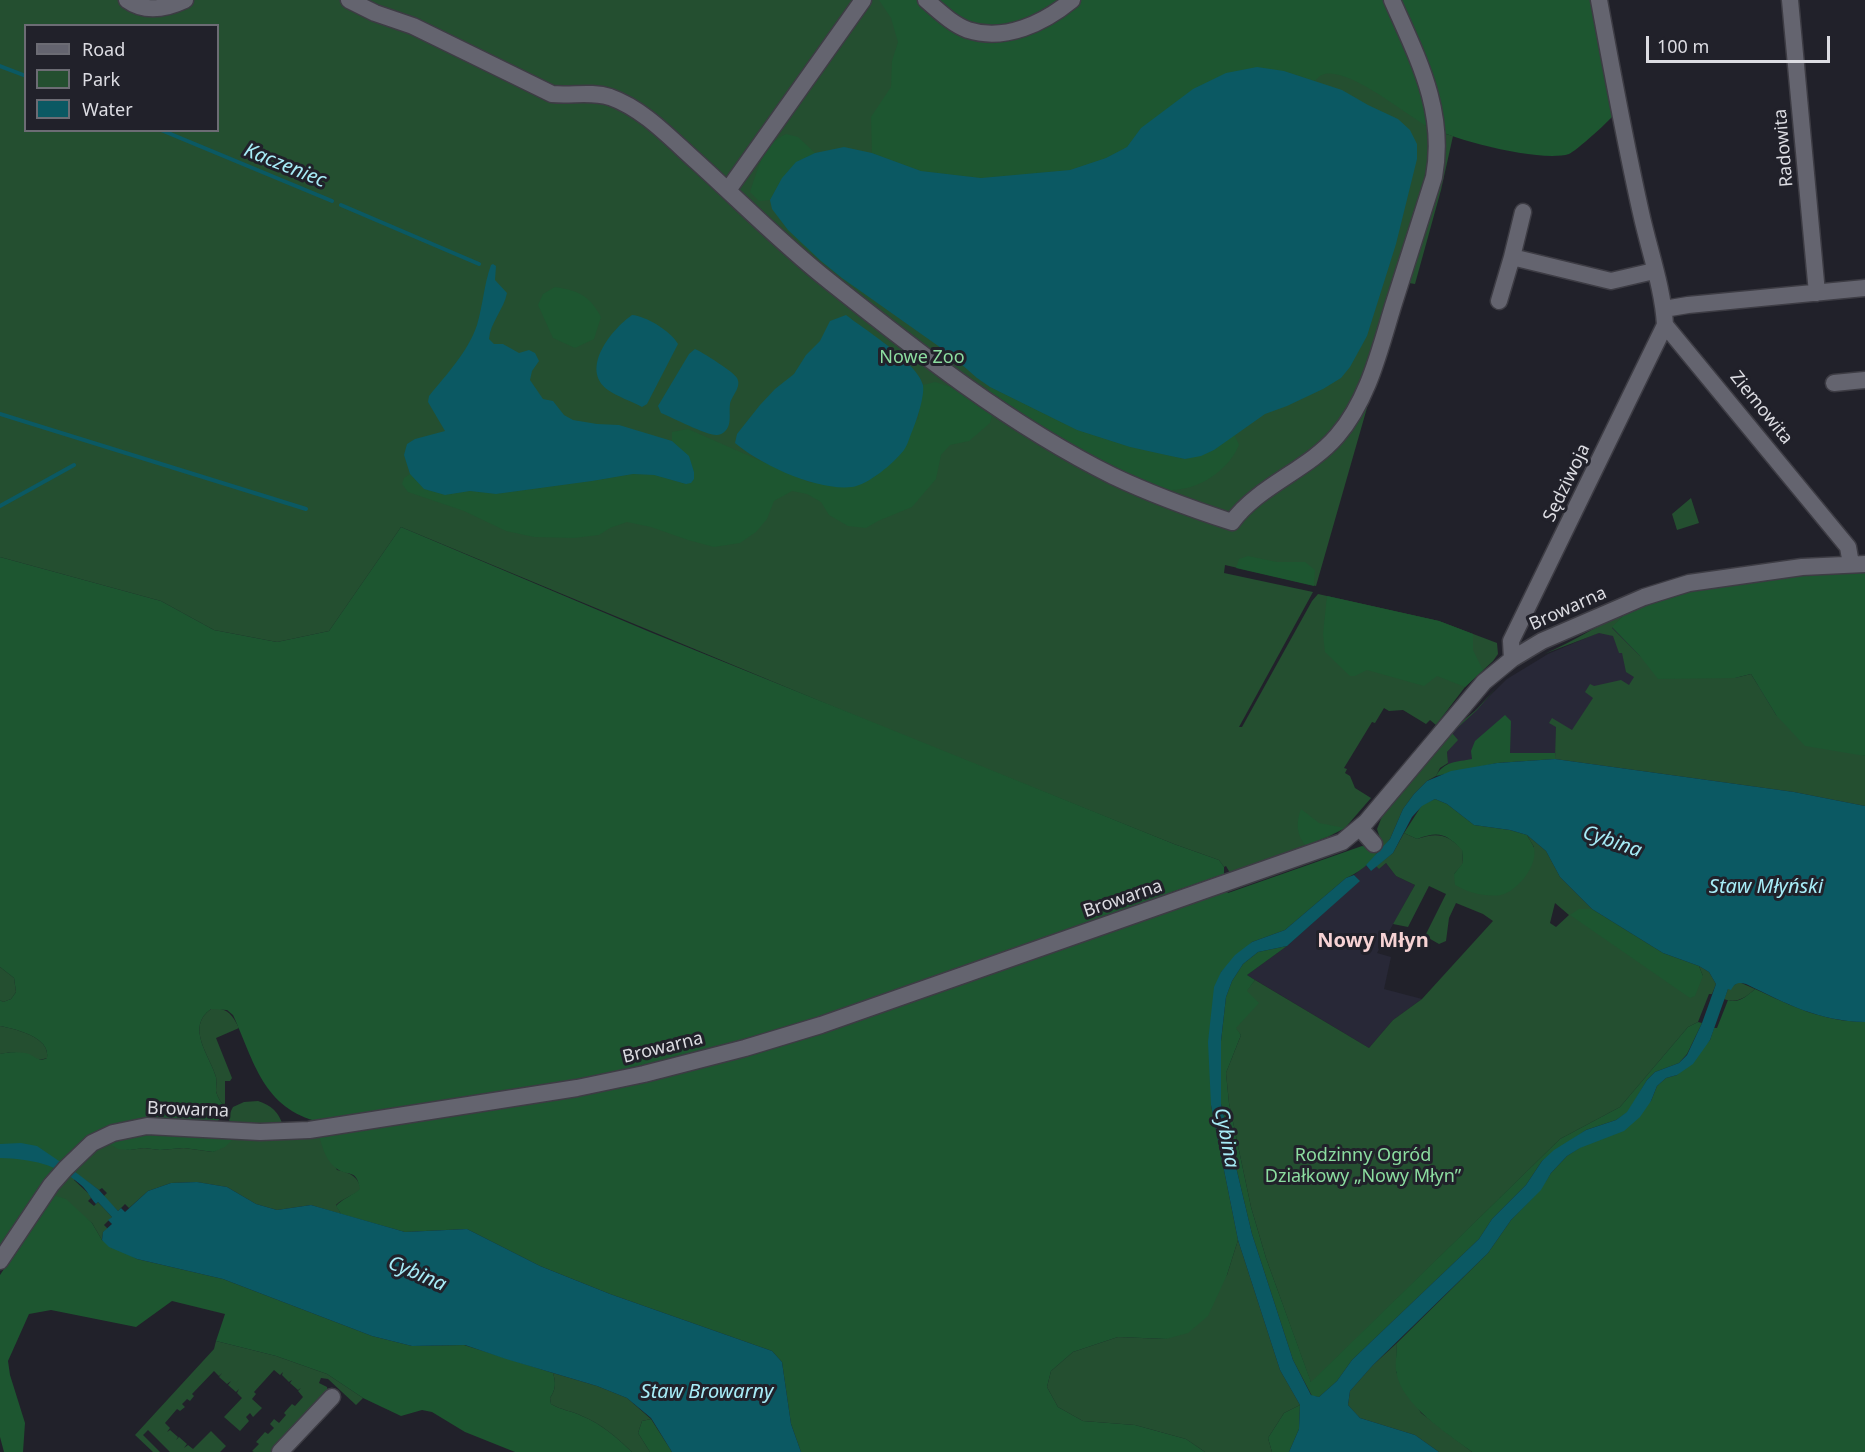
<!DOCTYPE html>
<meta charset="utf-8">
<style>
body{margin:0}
#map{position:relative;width:1865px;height:1452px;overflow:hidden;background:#21212a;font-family:"Noto Sans",sans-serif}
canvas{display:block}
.legend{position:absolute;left:24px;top:24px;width:195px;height:108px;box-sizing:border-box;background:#21212a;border:2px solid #6c6c74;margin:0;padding:8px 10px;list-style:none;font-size:18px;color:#dcdce2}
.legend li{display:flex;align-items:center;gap:12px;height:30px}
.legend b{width:30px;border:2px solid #6c6c74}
.scale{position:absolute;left:1646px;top:36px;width:184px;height:27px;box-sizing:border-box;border:3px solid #dcdce2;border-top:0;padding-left:8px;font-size:18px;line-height:21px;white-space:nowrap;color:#dcdce2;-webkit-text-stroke:4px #21212a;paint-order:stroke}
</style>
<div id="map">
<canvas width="1865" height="1452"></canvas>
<ul class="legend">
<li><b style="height:8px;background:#64646f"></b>Road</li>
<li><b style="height:16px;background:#244f30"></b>Park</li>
<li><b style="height:16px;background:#0b5963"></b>Water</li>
</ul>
<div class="scale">100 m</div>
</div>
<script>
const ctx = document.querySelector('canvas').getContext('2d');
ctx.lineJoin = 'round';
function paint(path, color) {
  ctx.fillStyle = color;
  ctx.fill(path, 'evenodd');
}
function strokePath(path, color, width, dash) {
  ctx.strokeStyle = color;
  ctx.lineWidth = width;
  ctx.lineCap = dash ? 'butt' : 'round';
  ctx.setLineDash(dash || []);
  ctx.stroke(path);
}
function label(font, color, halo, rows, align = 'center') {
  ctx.font = font + ' "Noto Sans",sans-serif';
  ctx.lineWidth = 6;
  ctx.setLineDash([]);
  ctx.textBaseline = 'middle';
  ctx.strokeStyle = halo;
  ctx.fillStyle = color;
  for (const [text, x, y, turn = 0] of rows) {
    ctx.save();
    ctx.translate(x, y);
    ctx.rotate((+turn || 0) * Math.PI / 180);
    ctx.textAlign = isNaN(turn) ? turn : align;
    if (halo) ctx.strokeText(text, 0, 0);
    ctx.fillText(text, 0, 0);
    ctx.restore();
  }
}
paint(new Path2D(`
 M 1612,627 L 1759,685 L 1776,715 L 1805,746 L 1448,765 L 1447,752 L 1457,740 L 1451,734 L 1507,679 L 1548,654 Z
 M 1386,863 L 1396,876 L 1415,885 L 1377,953 L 1391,957 L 1384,989 L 1422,999 L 1393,1020 L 1369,1048 L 1247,975 L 1287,946 L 1359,881 L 1354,875 L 1366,865 L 1371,871 L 1376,866 L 1379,869 Z`), '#282837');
paint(new Path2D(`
 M 0,0 L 1400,0 L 1446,134 L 1453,136 L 1441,190 L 1415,284 L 1409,283 L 1387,338 L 1316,586 L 1225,565 L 1224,573 L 1313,592 L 1239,727 L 1242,727 L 1312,601 L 1318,594 L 1439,621 L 1497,643 L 1498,654 L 1493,661 L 1465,687 L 1436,725 L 1430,720 L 1426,724 L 1403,710 L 1389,711 L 1384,708 L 1375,723 L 1372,722 L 1344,768 L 1347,769 L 1345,773 L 1350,776 L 1355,788 L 1371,798 L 1345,828 L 1328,837 L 1230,873 L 1226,866 L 1224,867 L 1219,860 L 1174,844 L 899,734 L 401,527 L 329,631 L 277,642 L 214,630 L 161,601 L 0,557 ZM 26,26 L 218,26 L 218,130 L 26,130 Z
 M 1691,498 L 1699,523 L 1677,530 L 1672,514 Z
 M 1629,610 L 1612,628 L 1640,656 L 1735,678 L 1751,674 L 1776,715 L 1865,756 L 1865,806 L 1794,792 L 1555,759 L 1556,727 L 1549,723 L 1552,718 L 1572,730 L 1593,698 L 1585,692 L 1590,684 L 1594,686 L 1621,680 L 1629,685 L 1634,677 L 1626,672 L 1622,653 L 1619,653 L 1613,636 L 1599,633 L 1544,654 C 1573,642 1600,624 1629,610 Z
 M 1496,688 L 1477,710 L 1452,733 L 1458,740 L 1447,752 L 1448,763 L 1440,768 L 1436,776 L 1427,781 L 1414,794 L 1403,809 L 1390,839 L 1383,848 L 1377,829 L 1385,809 L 1452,730 L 1476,710 Z
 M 1404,833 L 1417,839 C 1437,832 1447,834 1462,849 L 1463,864 L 1454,874 L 1534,847 L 1527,835 L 1546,851 L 1560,877 L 1592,909 L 1579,909 L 1703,976 L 1699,966 L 1709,972 L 1716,984 L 1712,994 L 1709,994 L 1698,1022 L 1688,1027 L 1620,1107 L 1560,1139 L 1311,1383 L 1266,1258 L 1251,1207 L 1229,1103 L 1226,1073 L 1241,1035 L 1235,1028 L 1247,990 L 1255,980 L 1369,1048 L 1393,1020 L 1422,999 L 1493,921 L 1483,914 L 1456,903 L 1449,918 L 1446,941 L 1439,944 L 1425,936 L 1446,894 L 1429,886 L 1408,927 L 1393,924 L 1415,885 L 1396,876 L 1386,863 L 1379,869 L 1376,866 L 1393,853 ZM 1555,903 L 1569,915 L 1556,927 L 1550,923 Z
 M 0,967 L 14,978 L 16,992 L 11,999 L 3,1002 L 0,1000 Z
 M 1739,982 L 1755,989 C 1746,997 1737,1004 1724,999 L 1728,989 Z
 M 211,1009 C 227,1007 232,1014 239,1028 L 216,1038 L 232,1078 L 230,1081 L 225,1081 L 225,1108 C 222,1103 217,1097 216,1091 C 216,1087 217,1082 216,1077 C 210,1056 185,1027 211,1009 Z
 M 0,1026 C 15,1029 51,1037 47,1058 C 36,1062 27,1055 16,1053 C 11,1052 6,1053 0,1054 Z
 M 258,1101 C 271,1105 279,1112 283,1126 L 231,1125 L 228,1117 L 233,1107 L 244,1102 Z
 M 319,1135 L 337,1170 C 350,1173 357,1175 361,1189 C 353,1196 343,1198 336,1205 L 341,1214 L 311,1205 L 277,1210 L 256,1204 L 227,1187 L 197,1182 L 171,1183 L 148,1191 L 129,1208 L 125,1204 L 118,1211 L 103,1197 L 107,1193 L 102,1188 L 99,1190 L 78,1175 L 74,1180 L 89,1194 L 91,1198 L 88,1201 L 94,1206 L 98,1202 L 112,1217 L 104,1225 L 108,1229 L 103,1232 L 102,1240 L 92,1223 L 53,1195 C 70,1175 85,1156 108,1143 L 129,1150 L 144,1148 L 160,1150 L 184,1148 L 213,1152 L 234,1138 Z
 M 1238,1240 L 1280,1370 L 1300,1405 L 1284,1413 L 1268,1438 L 1272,1452 L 1205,1452 L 1186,1439 L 1135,1425 L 1083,1421 L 1058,1407 L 1047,1387 L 1051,1371 L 1073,1352 L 1118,1337 L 1166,1339 L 1227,1275 Z
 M 216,1341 L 276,1356 L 327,1374 L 363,1398 L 356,1405 L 328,1379 L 321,1378 L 319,1383 L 327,1387 L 328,1392 L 273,1452 L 254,1452 L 252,1451 L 259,1444 L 256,1442 L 265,1432 L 268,1434 L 274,1428 L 270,1424 L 274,1419 L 279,1423 L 286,1415 L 284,1413 L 292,1404 L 295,1406 L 303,1397 L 298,1391 L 301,1388 L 298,1390 L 290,1383 L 292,1380 L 289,1382 L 282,1375 L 283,1372 L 280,1375 L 274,1370 L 254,1392 L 256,1394 L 252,1399 L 262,1408 L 253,1417 L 250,1413 L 246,1417 L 249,1421 L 240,1431 L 224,1417 L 242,1398 L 237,1393 L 239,1389 L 236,1392 L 228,1385 L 231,1381 L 227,1384 L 219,1377 L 222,1373 L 219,1376 L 214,1371 L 192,1394 L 194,1396 L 190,1401 L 187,1399 L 182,1404 L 185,1407 L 180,1411 L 177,1409 L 165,1423 L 170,1428 L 167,1432 L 170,1430 L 178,1437 L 176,1440 L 179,1437 L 187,1444 L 184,1448 L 188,1445 L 193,1449 L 211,1431 L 226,1446 L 220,1452 L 170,1452 L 148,1430 L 143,1435 L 160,1452 L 153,1452 L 135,1435 L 214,1349 Z
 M 1397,1343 L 1396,1372 L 1421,1413 L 1472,1452 L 1439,1452 L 1415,1435 L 1360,1418 L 1348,1405 L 1350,1391 L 1373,1365 Z
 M 553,1373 L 597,1386 L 627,1398 L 651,1419 L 642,1421 L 638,1433 L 650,1452 L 632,1452 C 617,1438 602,1424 582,1416 C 572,1411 561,1410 551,1404 L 550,1398 C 556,1389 556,1383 553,1373 Z`), '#244f30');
paint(new Path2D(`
 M 879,0 L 1593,0 L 1616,112 C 1613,118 1575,152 1569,154 C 1540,163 1449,139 1423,124 C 1403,112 1345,65 1322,75 C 1319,76 1317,79 1315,81 L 1284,71 L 1141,128 L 1127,147 L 1106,158 L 1070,170 L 981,178 L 921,171 L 872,153 L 871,117 L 891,87 L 892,61 L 898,42 L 891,18 Z
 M 786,134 L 798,137 L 815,153 C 788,166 784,174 770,200 L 759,201 L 750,192 C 758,169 763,144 786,134 Z
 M 555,287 C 579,291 589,295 601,317 L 594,339 L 575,348 L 553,338 L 538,305 L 543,294 Z
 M 935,382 C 958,389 977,396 992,416 L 990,423 L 969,441 L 950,445 L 941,455 L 936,479 L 912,507 L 878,521 L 866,528 L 848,526 L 829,515 L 821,502 L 807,494 L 792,491 L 774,501 L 767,519 L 756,532 L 740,543 L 714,547 L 688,540 L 651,527 L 627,522 L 610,528 L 599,535 L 574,538 L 534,537 L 506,531 L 464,511 L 408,492 L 402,484 L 404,478 L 410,474 L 424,489 L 445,495 L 470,491 L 496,494 L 592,481 L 633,474 L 654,475 L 686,484 L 694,479 C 694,461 685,452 672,441 L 672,432 L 688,429 L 811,483 L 918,419 L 923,385 Z
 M 990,387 L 1077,430 L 1130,447 L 1166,455 L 1185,459 L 1214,450 L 1234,434 L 1239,445 C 1227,474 1189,497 1156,488 C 1145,484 1133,477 1122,472 C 1073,450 1031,424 988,392 Z
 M 401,527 L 650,632 L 1174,844 L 1219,860 L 1224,867 L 1224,874 L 1172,892 L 1173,896 L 764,1037 L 577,1082 L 320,1122 C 263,1109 254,1061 233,1015 L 227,1010 L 211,1009 C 185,1027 210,1056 216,1077 C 217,1082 216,1087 216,1091 C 217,1097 222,1103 225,1108 L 221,1118 L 215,1123 L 152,1119 L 133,1120 L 116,1124 L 87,1137 L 66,1156 L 0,1248 L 0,1054 C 8,1052 16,1052 25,1053 C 34,1054 37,1063 47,1058 C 51,1037 15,1029 0,1026 L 0,1000 L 3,1002 L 11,999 L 16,992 L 14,978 L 0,967 L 0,557 L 161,601 L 214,630 L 277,642 L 329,631 Z
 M 1248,556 L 1277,562 L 1305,562 L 1315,570 L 1314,586 L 1236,568 L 1239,559 Z
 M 1865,570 L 1865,756 L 1805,746 L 1776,715 L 1751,674 L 1735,678 L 1658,679 L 1640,656 L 1612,627 L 1629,610 L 1698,587 L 1773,576 Z
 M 1327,596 L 1439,621 L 1473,634 L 1473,650 L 1483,670 L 1465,687 L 1437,676 L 1424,686 L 1367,670 L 1355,676 L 1350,676 L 1325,652 L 1323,634 Z
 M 1505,715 L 1511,721 L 1510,753 L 1555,753 L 1555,759 L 1497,763 L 1436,776 C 1444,761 1457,762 1472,759 L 1471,751 L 1475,741 Z
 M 1435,799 L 1447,804 L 1474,825 L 1510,830 L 1527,835 C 1529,839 1533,844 1534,848 C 1538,865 1518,891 1501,895 C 1485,897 1469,893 1455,885 L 1454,874 L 1463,863 L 1462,850 C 1446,833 1438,831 1417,839 L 1404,833 L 1422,805 Z
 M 1301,809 L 1319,823 L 1345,828 L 1306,846 C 1296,835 1296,822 1301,809 Z
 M 1362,846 L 1368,847 L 1377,853 C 1370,864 1358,873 1346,878 L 1285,930 L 1252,942 L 1221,972 L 1211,1105 L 1238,1240 L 1227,1275 L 1208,1316 L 1188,1333 L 1166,1339 L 1118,1337 L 1073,1352 L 1051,1371 L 1047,1387 L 1058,1407 L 1083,1421 L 1135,1425 L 1186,1439 L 1205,1452 L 801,1452 L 791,1424 L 782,1362 L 772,1351 L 610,1294 L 540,1266 L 467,1229 L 405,1232 L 341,1214 L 336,1206 C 343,1198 352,1196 360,1189 C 356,1168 349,1177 337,1169 C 326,1161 322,1147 319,1135 L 580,1094 L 1226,890 L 1228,893 Z
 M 1579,909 L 1592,909 L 1663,953 L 1699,966 L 1703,976 L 1695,996 L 1690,998 L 1570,915 Z
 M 1287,946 L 1247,975 L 1255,980 L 1247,991 L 1259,1003 L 1236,1028 L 1241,1035 L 1226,1073 L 1229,1103 L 1251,1207 L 1266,1258 L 1311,1382 L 1560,1139 L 1620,1107 L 1688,1027 L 1698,1022 L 1702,1023 L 1687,1054 L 1679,1063 L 1655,1072 L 1647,1080 L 1628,1112 L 1616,1120 L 1586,1130 L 1542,1161 L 1526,1185 L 1492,1219 L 1479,1239 L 1352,1360 L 1337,1381 L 1319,1397 L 1312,1396 L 1293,1360 L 1252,1234 L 1221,1104 L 1221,1041 L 1226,997 L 1232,981 L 1243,964 L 1258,952 Z
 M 1755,989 C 1794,1007 1821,1021 1865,1022 L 1865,1452 L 1472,1452 C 1447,1433 1401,1405 1396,1371 C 1395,1362 1397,1351 1397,1343 L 1488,1253 L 1511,1220 L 1540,1190 L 1551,1173 L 1567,1156 L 1651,1101 L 1657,1086 L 1666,1078 L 1677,1075 L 1710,1040 L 1714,1028 L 1717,1028 L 1728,1000 C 1738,1004 1747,996 1755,989 Z
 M 154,1134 L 234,1138 L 225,1147 L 213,1152 L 184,1148 L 160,1150 L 144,1148 L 130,1150 L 118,1149 L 108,1143 L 137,1135 Z
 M 53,1195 L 66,1199 L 92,1223 L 102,1240 L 137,1259 L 223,1279 L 372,1336 L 412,1346 L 464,1345 L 553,1373 C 556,1383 556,1389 550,1398 L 551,1404 C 561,1410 572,1411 582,1416 C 602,1424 617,1438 632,1452 L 515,1452 L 465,1432 L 432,1412 L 422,1410 L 401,1416 L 363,1398 L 327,1374 L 276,1356 L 216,1341 L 225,1314 L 172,1301 L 136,1327 L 51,1310 L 29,1314 L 8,1361 L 10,1375 L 25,1423 L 23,1452 L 4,1452 L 0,1437 L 0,1275 Z
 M 1300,1405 L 1299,1429 L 1289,1452 L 1272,1452 L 1268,1438 L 1284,1413 Z
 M 651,1419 L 672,1452 L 650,1452 L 638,1433 L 642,1421 Z`), '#1d5630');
paint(new Path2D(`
 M 1257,67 L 1284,71 L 1342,90 L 1368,105 L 1398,119 L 1410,130 L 1417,144 L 1417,159 L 1396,244 L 1367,336 L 1350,367 L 1341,378 L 1323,389 L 1287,406 L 1265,414 L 1214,450 L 1201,456 L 1185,459 L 1166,455 L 1130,447 L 1077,430 L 990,387 L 977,378 L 951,355 L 842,278 L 821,261 L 788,230 L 772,209 L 770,200 L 782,178 L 796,162 L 815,153 L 844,147 L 872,153 L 921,171 L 981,178 L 1070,170 L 1106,158 L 1127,147 L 1141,128 L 1193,89 L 1226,73 Z
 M 493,264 L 496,266 L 495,280 L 507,293 C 504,309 490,323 489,339 L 494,344 L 503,344 L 519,353 L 529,350 L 535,353 L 539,361 L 532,371 L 530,380 L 543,399 L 553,401 L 564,415 L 573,420 L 597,424 L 619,425 L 672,441 L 689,456 L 694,472 L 694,479 L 691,483 L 686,484 L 654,475 L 633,474 L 592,481 L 496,494 L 470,491 L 445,495 L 424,489 L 410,474 L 404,455 L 407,444 L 415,439 L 445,431 L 428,402 L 429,396 C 446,375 468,352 477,325 C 483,305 484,284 491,265 Z
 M 632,315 C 646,316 671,331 678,344 L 647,404 L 642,407 C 631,401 618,397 608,390 C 579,369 612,329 632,315 Z
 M 846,315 C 864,329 918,363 923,385 C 925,396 916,423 911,434 C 909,439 907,446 904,450 C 894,463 868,485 852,487 C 817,491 761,465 735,443 L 737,434 L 760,405 L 775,389 L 794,374 L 806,355 L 820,341 L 830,321 Z
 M 695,349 C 702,352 734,372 737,378 C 742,387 732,395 730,404 C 729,411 731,421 728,427 C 726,431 722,435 717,435 C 708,436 673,418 661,413 L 658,406 L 689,354 Z
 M 1555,759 L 1794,792 L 1865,806 L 1865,1022 C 1818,1021 1787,1004 1746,984 C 1738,982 1735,983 1731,990 L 1728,989 L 1710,1040 L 1693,1064 L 1677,1075 L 1666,1078 L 1657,1086 L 1651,1101 L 1640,1117 L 1624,1131 L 1580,1148 L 1567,1156 L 1551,1173 L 1541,1190 L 1511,1220 L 1488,1253 L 1373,1365 L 1350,1391 L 1348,1405 L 1360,1418 L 1415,1435 L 1439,1452 L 1289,1452 L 1299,1429 L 1300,1405 L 1280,1370 L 1238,1240 L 1211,1105 L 1208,1042 L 1214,987 L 1221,972 L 1235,955 L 1252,942 L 1285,930 L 1346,878 L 1354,875 L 1360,881 L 1287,946 L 1258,952 L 1243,964 L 1232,981 L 1226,997 L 1221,1041 L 1221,1104 L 1252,1234 L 1293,1360 L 1311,1395 L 1319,1397 L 1337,1381 L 1352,1360 L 1479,1239 L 1492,1219 L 1526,1185 L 1542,1161 L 1554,1150 L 1586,1130 L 1616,1120 L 1627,1112 L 1647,1080 L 1655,1072 L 1679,1063 L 1687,1055 L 1702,1023 L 1716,984 L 1709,972 L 1699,966 L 1663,953 L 1592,909 L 1560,877 L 1546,851 L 1527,835 L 1510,830 L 1474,825 L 1447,804 L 1435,799 L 1422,806 L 1412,817 L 1393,853 L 1371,871 L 1366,865 L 1390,839 L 1403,809 L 1414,794 L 1427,781 L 1451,771 L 1497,763 Z
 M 21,1143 L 37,1146 L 78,1174 L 99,1190 L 118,1211 L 121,1208 L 125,1212 L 148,1191 L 171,1183 L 197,1182 L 227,1187 L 256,1204 L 277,1210 L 311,1205 L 405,1232 L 467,1229 L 540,1266 L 610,1294 L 772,1351 L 782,1362 L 791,1424 L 801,1452 L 672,1452 L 651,1418 L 627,1398 L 597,1386 L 506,1359 L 465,1345 L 412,1346 L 372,1336 L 223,1279 L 137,1259 L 109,1247 L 102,1240 L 103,1232 L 112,1224 L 108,1220 L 112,1217 L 98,1202 L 96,1204 C 90,1198 88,1191 81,1185 C 57,1164 31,1159 0,1158 L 0,1144 Z`), '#0b5963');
strokePath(new Path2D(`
 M 0,66 L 26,76
 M 161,130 L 332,201
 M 341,205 L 479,264
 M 0,414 L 306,509
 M 0,506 L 74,465`), '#0b5963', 4);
const minor = new Path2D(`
 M 127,0 C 145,13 166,9 185,0
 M 349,0 L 375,13 L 413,26 L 552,94 C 572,96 591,91 610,97 C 644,109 671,139 697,162 C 741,202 782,244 829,281 C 918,352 1010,425 1113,476 C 1151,494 1192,509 1232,522 C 1258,486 1308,470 1337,436 C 1369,399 1380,348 1394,303 C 1407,261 1421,219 1434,177 C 1446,111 1418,59 1392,0
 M 926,0 C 939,11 952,24 968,30 C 1005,42 1044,23 1072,0
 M 1599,0 C 1612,71 1625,142 1641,213 C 1649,250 1663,288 1665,325 L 1848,547 L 1851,564
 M 1790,0 L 1817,293
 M 728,190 L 863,0
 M 1512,257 L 1523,212
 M 1499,301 L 1512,257 L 1611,281 L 1654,271
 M 1664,309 L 1688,305 L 1865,288
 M 1834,383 L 1865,380
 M 1512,659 L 1511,641 L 1665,325
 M 1360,828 L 1374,844
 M 0,1261 L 51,1185 L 66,1168 L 92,1143 L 113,1133 L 147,1126 L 260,1132 L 309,1130 L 577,1088 L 644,1074 L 745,1048 L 821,1025 L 1342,842 L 1366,822 L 1484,682 L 1512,659 L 1542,641 L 1644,597 L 1689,583 L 1802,567 L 1865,564
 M 280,1452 L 332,1397`);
strokePath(minor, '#3d3c44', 19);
strokePath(minor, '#64646f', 16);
label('18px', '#dcdce2', '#21212a', [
 ["Radowita",1784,148,-95],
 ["Ziemowita",1761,408,51],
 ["Sędziwoja",1567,483,-64],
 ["Browarna",1568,609,-24],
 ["Browarna",1123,899,-19],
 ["Browarna",663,1048,-14],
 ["Browarna",188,1110,2]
]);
label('18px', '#8cdda0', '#21212a', [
 ["Nowe Zoo",922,358],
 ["Rodzinny Ogród",1363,1156],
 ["Działkowy „Nowy Młyn”",1363,1177]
]);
label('italic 20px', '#a7ecf7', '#21212a', [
 ["Kaczeniec",285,166,22],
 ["Cybina",1612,842,19],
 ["Staw Młyński",1766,887],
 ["Cybina",1226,1138,79],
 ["Cybina",417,1274,23],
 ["Staw Browarny",707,1392]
]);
label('bold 20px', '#f6d2d3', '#21212a', [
 ["Nowy Młyn",1373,941]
]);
</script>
